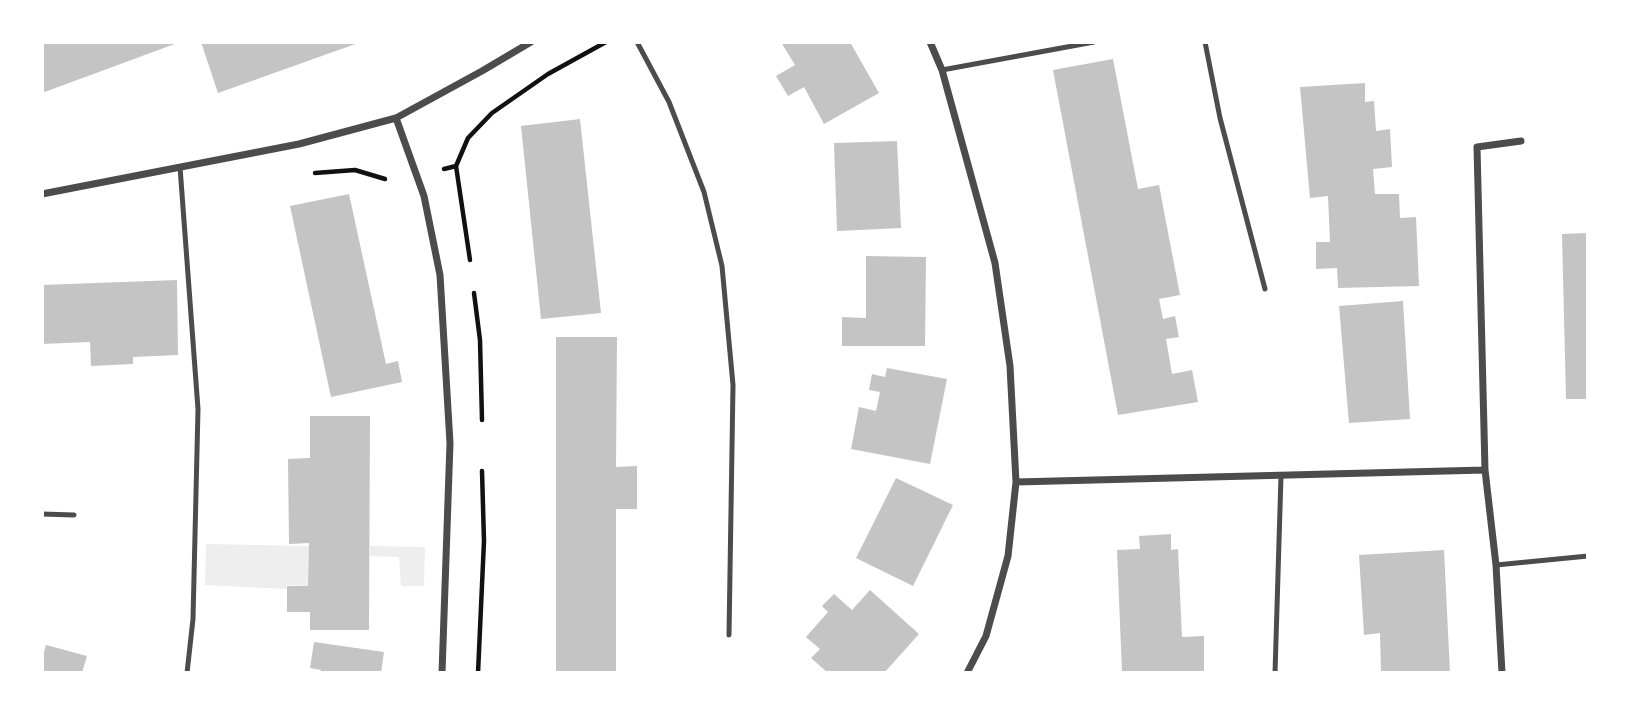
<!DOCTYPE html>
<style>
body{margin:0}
#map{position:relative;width:1630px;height:715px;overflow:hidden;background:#fff;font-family:Signika,sans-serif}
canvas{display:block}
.frame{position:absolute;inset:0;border:44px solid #fff;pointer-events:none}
</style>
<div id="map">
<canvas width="1630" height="715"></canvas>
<div class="frame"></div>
</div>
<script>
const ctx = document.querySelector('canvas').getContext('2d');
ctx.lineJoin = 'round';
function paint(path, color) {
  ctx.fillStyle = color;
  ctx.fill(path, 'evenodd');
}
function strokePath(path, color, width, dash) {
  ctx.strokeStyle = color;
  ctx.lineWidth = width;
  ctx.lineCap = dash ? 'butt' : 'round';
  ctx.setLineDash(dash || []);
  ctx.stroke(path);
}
paint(new Path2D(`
 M 206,544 L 309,546 L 308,586 L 287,585 L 286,589 L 205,585 Z
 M 370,546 L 425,547 L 424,586 L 401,586 L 399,557 L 370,556 Z`), '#eee');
paint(new Path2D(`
 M 42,42 L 180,42 L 42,93 Z
 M 201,42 L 361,42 L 218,93 Z
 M 781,42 L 850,42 L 879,93 L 824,124 L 804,87 L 788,96 L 776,76 L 795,65 Z
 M 1113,59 L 1138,189 L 1159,185 L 1167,227 L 1180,295 L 1159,299 L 1163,319 L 1175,316 L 1179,337 L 1166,339 L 1172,374 L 1192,370 L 1198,402 L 1118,415 L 1053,70 Z
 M 1365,83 L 1365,102 L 1374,101 L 1376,131 L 1390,129 L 1392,167 L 1373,169 L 1375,194 L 1399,194 L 1400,218 L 1416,217 L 1419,286 L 1338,288 L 1337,268 L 1316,269 L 1316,242 L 1330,242 L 1328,196 L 1310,198 L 1300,87 Z
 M 580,119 L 601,313 L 541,319 L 521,126 Z
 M 897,141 L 901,228 L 837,231 L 834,143 Z
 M 349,194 L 386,364 L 398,361 L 402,382 L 331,397 L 290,206 Z
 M 1588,233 L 1588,399 L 1566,399 L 1562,234 Z
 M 866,256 L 926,257 L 925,346 L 842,346 L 842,317 L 866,318 Z
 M 177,280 L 178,355 L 133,357 L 133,364 L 91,366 L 90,342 L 42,344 L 42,285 Z
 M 1403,301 L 1410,419 L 1349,423 L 1339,306 Z
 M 556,337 L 617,337 L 616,467 L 637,466 L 637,509 L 616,509 L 616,673 L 556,673 Z
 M 887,368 L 947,379 L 930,464 L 851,449 L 859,407 L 876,411 L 880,392 L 869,390 L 872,374 L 885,377 Z
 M 310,416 L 370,416 L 369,630 L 310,630 L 310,612 L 287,612 L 287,586 L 308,586 L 309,543 L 289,544 L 288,459 L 310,458 Z
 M 896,478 L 953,505 L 913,586 L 856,558 Z
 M 1171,534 L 1171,550 L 1178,549 L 1182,637 L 1204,636 L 1204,673 L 1122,673 L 1117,550 L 1140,549 L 1139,536 Z
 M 1444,550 L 1450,673 L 1381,673 L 1380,633 L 1364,635 L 1359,555 Z
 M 870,590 L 919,634 L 884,673 L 828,673 L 811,658 L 820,649 L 806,637 L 828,612 L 822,606 L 834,594 L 852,610 Z
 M 314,642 L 384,652 L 381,673 L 320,673 L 321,670 L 310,668 Z
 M 46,645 L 87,656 L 82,673 L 42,673 L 42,659 Z`), '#c4c4c4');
strokePath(new Path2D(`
 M 456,166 L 468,138 L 492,113 L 548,74 L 606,42
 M 444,169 L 456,166 L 470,260
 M 315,173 L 355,170 L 385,179
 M 474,293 L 480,340 L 482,420
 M 478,673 L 484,541 L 482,471`), '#111', 4.5);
strokePath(new Path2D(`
 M 637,42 L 669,102 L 704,192 L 722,266 L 733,385 L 729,635
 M 1205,42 L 1220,118 L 1265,289
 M 942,70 L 1094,42
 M 180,167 L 198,409 L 193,619 L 187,673
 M 42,514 L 74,515
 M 1496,565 L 1588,556
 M 1275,673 L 1281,476`), '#4c4c4c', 5);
strokePath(new Path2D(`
 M 930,42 L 942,70 L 995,263 L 1010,366 L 1016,482 L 1008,556 L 986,636 L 967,673
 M 396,118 L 424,196 L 440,275 L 450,443 L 442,673
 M 42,194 L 299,144 L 396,118 L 482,71 L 531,42
 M 1016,482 L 1485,470
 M 1502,673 L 1496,565 L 1485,470 L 1477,147 L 1521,141`), '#4c4c4c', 7);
</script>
